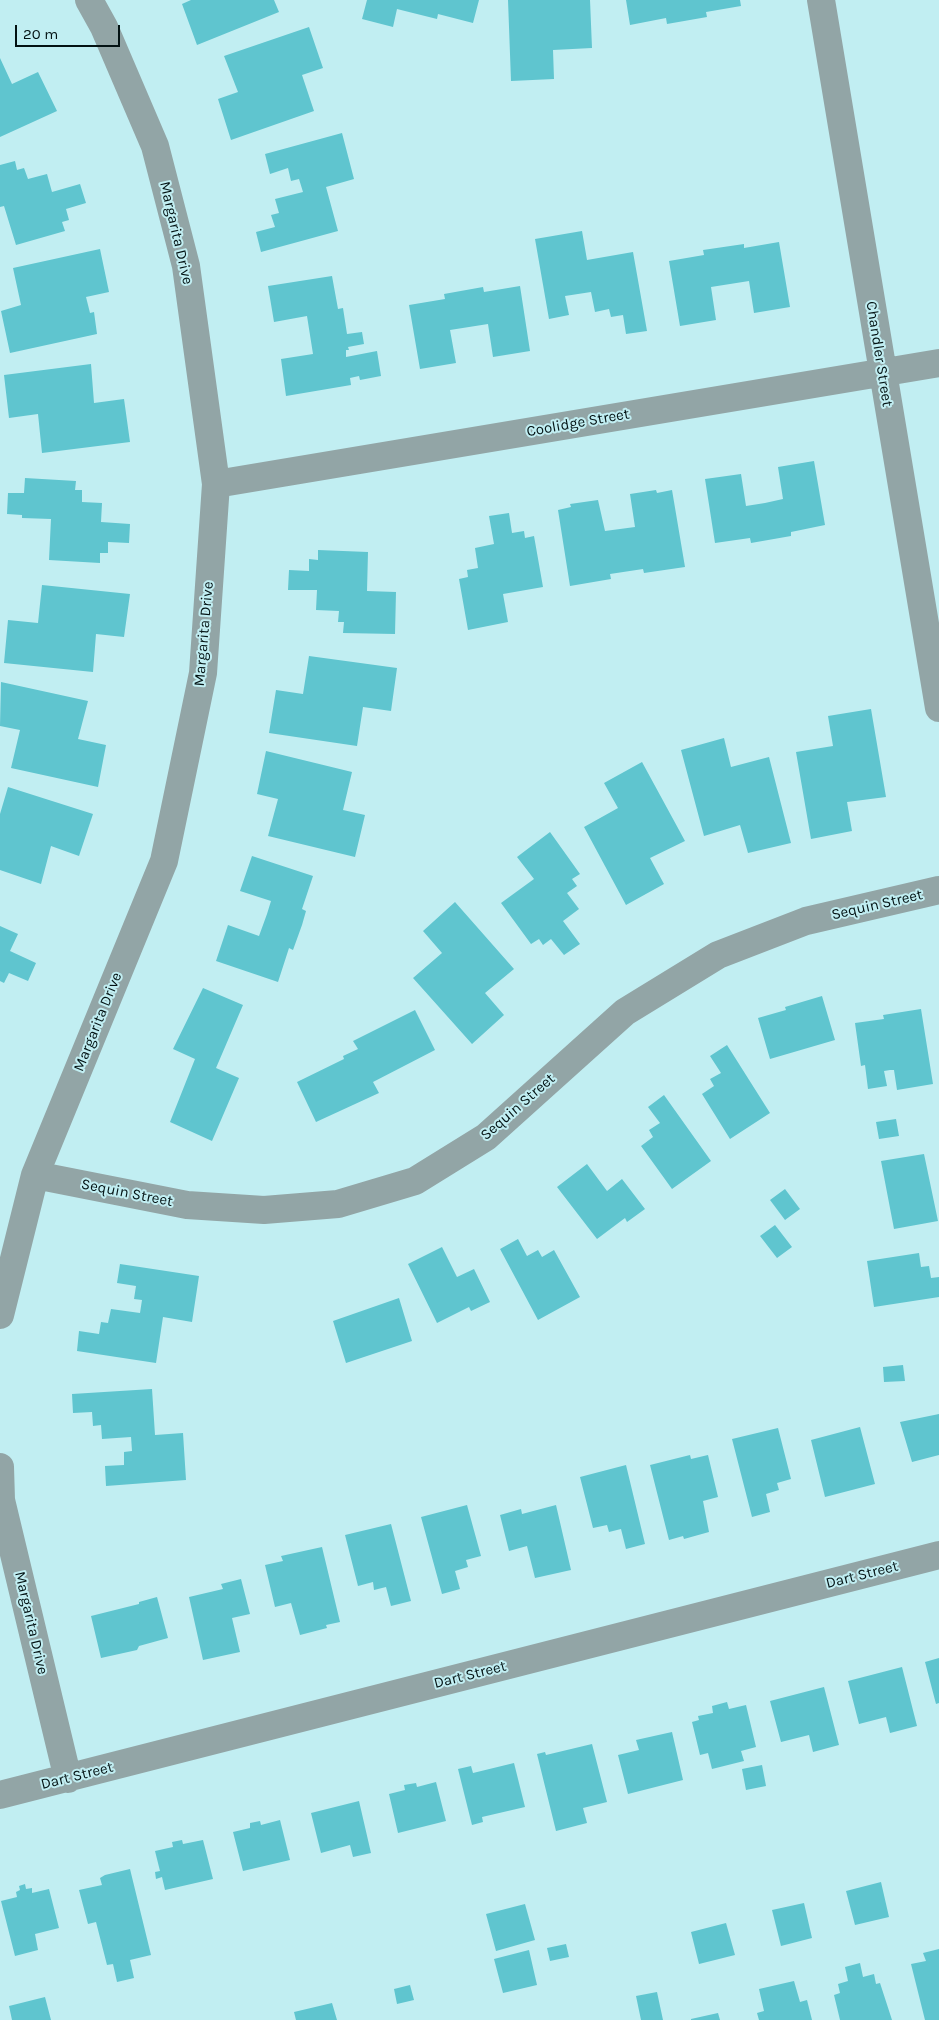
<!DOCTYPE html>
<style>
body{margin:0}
#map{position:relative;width:939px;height:2020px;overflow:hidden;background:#c1eef2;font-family:Karla,sans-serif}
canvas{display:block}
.scale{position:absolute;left:15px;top:25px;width:105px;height:22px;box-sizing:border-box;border:2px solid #031213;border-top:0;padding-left:6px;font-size:15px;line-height:18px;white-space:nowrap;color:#031213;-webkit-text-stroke:4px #c1eef2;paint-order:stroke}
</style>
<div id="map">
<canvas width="939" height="2020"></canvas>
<div class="scale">20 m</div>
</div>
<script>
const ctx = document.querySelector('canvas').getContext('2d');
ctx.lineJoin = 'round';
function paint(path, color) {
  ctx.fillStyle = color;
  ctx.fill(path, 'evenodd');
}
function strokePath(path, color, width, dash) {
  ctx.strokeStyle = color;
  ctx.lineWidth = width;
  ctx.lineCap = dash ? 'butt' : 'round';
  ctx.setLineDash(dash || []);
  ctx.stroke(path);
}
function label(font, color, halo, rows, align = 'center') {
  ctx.font = font + ' Karla,sans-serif';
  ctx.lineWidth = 4;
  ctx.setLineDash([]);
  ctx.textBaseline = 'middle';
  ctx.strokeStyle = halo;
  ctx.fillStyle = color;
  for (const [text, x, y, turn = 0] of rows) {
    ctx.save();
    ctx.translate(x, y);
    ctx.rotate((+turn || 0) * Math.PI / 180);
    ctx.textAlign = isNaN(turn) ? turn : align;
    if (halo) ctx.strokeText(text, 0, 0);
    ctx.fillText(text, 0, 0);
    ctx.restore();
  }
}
paint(new Path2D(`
 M 191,0 L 274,0 L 279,12 L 197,45 L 182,4 Z
 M 367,0 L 479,0 L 473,23 L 438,14 L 437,19 L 397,9 L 393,27 L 362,19 Z
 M 508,0 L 590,0 L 592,48 L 553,50 L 554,79 L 511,81 Z
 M 626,0 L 740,0 L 741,6 L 706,12 L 707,17 L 667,24 L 666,18 L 630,25 Z
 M 309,27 L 323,68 L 302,75 L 314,111 L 231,140 L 218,99 L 238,92 L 224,56 Z
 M 0,58 L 12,84 L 38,72 L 57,111 L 0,137 Z
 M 342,133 L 354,179 L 326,187 L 338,231 L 261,252 L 256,232 L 275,227 L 271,215 L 279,213 L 275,199 L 303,192 L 299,179 L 291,181 L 288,168 L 270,174 L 265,154 Z
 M 15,161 L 17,170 L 24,168 L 28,179 L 47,174 L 52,192 L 80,184 L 86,203 L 66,209 L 69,220 L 62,222 L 65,231 L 16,245 L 4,206 L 0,207 L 0,165 Z
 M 582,231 L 587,260 L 633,252 L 647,331 L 626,334 L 623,315 L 611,317 L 609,309 L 595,312 L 591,292 L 565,296 L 569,315 L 549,319 L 535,239 Z
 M 779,242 L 790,307 L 754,313 L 749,281 L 711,287 L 716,320 L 680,326 L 669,261 L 704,255 L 703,250 L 744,244 L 744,248 Z
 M 100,249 L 109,292 L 86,297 L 90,313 L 94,312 L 97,334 L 10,353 L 1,311 L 21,305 L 13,268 Z
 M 332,276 L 338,309 L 343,308 L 347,334 L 362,332 L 364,344 L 348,347 L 349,350 L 346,350 L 346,357 L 377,351 L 381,376 L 360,380 L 359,376 L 350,378 L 351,385 L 286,396 L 281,359 L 313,354 L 307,316 L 274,322 L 268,286 Z
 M 520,286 L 530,351 L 493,357 L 488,324 L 450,330 L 456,363 L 420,369 L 409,305 L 445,299 L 444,294 L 483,287 L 484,292 Z
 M 91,364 L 94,403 L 124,399 L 130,442 L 42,453 L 38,414 L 9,418 L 4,375 Z
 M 814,461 L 825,525 L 791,532 L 791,536 L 751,543 L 750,538 L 715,543 L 705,479 L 741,474 L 746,506 L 765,503 L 783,499 L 778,467 Z
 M 25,478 L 76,481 L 75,490 L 82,490 L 82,502 L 102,503 L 101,522 L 130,524 L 129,543 L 108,542 L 108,553 L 100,553 L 100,563 L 49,560 L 51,519 L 22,518 L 22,515 L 7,514 L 8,493 L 24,493 Z
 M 656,490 L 657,493 L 672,490 L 685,567 L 644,573 L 643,569 L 610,574 L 611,579 L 570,586 L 558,510 L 571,507 L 570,504 L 598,500 L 605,531 L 635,527 L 630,494 Z
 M 509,513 L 512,533 L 524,531 L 525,538 L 534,536 L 543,587 L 503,594 L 508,622 L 468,630 L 459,579 L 468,577 L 467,570 L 478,568 L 475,548 L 494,544 L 489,516 Z
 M 318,550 L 368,552 L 367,591 L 396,592 L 395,634 L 343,633 L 344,622 L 338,622 L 339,611 L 316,610 L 317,590 L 288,590 L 289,570 L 309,571 L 309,559 L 318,560 Z
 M 42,585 L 130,594 L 124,637 L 96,634 L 93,672 L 4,663 L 8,620 L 38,623 Z
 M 309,656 L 397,668 L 391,711 L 363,707 L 357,746 L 269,733 L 276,690 L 303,694 Z
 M 1,682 L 88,701 L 78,739 L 106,745 L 98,787 L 11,768 L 20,730 L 0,726 Z
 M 871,709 L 886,797 L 847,802 L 852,831 L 811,839 L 796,752 L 833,746 L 828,716 Z
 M 724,738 L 731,767 L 769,757 L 791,843 L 748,853 L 740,825 L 704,836 L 681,750 Z
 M 266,751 L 352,772 L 343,810 L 365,815 L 355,857 L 268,836 L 278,799 L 257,794 Z
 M 642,762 L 685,841 L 650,858 L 664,884 L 626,905 L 584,827 L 618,808 L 604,783 Z
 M 8,787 L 93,814 L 79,856 L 51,846 L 41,884 L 0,870 L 0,814 Z
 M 550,832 L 580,874 L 572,879 L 577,886 L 567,893 L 579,909 L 563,921 L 580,944 L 564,955 L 551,939 L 543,945 L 539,939 L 531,944 L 501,903 L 534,879 L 517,857 Z
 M 252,856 L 313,876 L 302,909 L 306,911 L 302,925 L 293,950 L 289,948 L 278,982 L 216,961 L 228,925 L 259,936 L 267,914 L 271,901 L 240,891 Z
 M 455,902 L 514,969 L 485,993 L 504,1015 L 472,1044 L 413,978 L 442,953 L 423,931 Z
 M 0,926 L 18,934 L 10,951 L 36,963 L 28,981 L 9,973 L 4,983 L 0,981 Z
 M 203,988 L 243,1005 L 216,1068 L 239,1078 L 212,1141 L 170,1122 L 195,1059 L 173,1049 Z
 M 822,996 L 835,1040 L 770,1059 L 758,1018 L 786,1010 L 785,1007 Z
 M 921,1009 L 933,1084 L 897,1090 L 894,1070 L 890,1070 L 884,1071 L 887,1086 L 868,1089 L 865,1065 L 861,1066 L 855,1023 L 884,1019 L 883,1015 Z
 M 415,1010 L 435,1050 L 373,1082 L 379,1093 L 316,1122 L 297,1082 L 344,1059 L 343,1056 L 358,1049 L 353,1041 Z
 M 727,1045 L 770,1113 L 730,1139 L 702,1094 L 714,1086 L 710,1079 L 721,1073 L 710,1056 Z
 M 664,1095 L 711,1161 L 672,1189 L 641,1146 L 653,1137 L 649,1130 L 660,1123 L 648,1107 Z
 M 896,1119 L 899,1136 L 879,1139 L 876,1122 Z
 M 924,1154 L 938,1221 L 894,1229 L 881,1161 Z
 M 587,1164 L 607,1191 L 622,1179 L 645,1209 L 627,1222 L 625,1218 L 597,1239 L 557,1187 Z
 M 785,1189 L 800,1209 L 785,1220 L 770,1200 Z
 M 775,1225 L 792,1247 L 777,1258 L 760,1236 Z
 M 518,1239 L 527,1256 L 538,1250 L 542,1257 L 554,1250 L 580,1297 L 538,1320 L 500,1249 Z
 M 442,1247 L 457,1277 L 474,1269 L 490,1302 L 471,1311 L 469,1307 L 437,1323 L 408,1264 Z
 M 919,1253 L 921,1267 L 929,1266 L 931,1278 L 939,1277 L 939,1297 L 874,1307 L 867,1261 Z
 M 120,1264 L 199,1276 L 192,1322 L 163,1317 L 156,1363 L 77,1351 L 79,1331 L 99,1334 L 101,1322 L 108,1323 L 111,1309 L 140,1313 L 142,1300 L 134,1299 L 136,1286 L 117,1283 Z
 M 399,1298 L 412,1341 L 346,1363 L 333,1321 Z
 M 903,1365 L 905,1381 L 884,1382 L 883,1367 Z
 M 152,1389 L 155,1435 L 183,1433 L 186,1480 L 106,1486 L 105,1466 L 124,1465 L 124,1452 L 132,1451 L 131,1437 L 102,1439 L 101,1425 L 93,1426 L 92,1412 L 73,1413 L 72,1394 Z
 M 939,1414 L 939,1455 L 912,1462 L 900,1422 Z
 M 860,1427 L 875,1484 L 825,1497 L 811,1440 Z
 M 778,1428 L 791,1479 L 777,1483 L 779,1490 L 766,1494 L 770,1512 L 752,1517 L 732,1439 Z
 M 690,1455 L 691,1459 L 708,1455 L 718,1497 L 703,1501 L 709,1532 L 684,1539 L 683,1536 L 669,1540 L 650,1465 Z
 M 626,1465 L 645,1544 L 626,1549 L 621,1529 L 609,1532 L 607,1525 L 593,1528 L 580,1477 Z
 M 467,1505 L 481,1556 L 466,1560 L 468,1567 L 455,1571 L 460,1589 L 442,1594 L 421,1517 Z
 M 556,1505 L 571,1570 L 535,1578 L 527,1546 L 509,1551 L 500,1515 L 521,1509 L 522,1514 Z
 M 391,1524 L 411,1601 L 391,1606 L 386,1587 L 374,1590 L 373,1582 L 358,1586 L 345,1535 Z
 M 322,1547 L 340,1622 L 326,1625 L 327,1628 L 300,1635 L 291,1603 L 275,1607 L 265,1565 L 283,1561 L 281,1556 Z
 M 241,1579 L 250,1614 L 232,1618 L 240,1652 L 203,1660 L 189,1597 L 223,1589 L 221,1584 Z
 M 157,1597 L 168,1638 L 139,1646 L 137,1650 L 101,1658 L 91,1616 L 139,1604 L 139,1602 Z
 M 939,1658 L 939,1703 L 936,1704 L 925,1662 Z
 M 902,1667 L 917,1726 L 890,1733 L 886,1717 L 859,1724 L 848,1681 Z
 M 824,1687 L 839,1745 L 813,1752 L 809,1735 L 781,1742 L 770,1701 Z
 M 727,1702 L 729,1709 L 746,1705 L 756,1747 L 741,1751 L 744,1761 L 712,1769 L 708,1753 L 700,1755 L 692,1722 L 699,1720 L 698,1716 L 713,1713 L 712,1706 Z
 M 672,1732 L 683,1780 L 628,1794 L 618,1755 L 639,1750 L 636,1740 Z
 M 592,1744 L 607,1802 L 583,1808 L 587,1823 L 556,1831 L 537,1754 L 545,1752 L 546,1755 Z
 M 514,1763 L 525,1807 L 482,1817 L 483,1822 L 472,1825 L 458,1769 L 471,1766 L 473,1773 Z
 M 762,1765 L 766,1786 L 746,1790 L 742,1769 Z
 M 436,1782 L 446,1821 L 398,1833 L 389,1794 L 405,1790 L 404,1785 L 416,1783 L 417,1787 Z
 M 359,1801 L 371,1853 L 353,1857 L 350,1845 L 321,1853 L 311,1813 Z
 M 280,1820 L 290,1860 L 243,1871 L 233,1832 L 250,1828 L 250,1823 L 260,1821 L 261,1825 Z
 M 182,1840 L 183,1844 L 203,1840 L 213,1879 L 165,1890 L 162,1877 L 156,1879 L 155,1872 L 160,1871 L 155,1851 L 173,1847 L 172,1842 Z
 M 130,1869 L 151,1955 L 130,1960 L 134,1978 L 117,1982 L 113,1964 L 107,1965 L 96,1922 L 88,1924 L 79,1890 L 102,1885 L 100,1878 L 105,1875 Z
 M 881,1882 L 889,1917 L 855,1925 L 846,1891 Z
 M 25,1884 L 26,1889 L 32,1888 L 32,1893 L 49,1889 L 59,1928 L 35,1934 L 38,1950 L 15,1956 L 1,1901 L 17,1897 L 16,1892 L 20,1890 L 19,1886 Z
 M 804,1903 L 812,1938 L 781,1946 L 772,1910 Z
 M 525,1904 L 535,1940 L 496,1951 L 486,1914 Z
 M 726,1923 L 735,1955 L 699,1964 L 691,1932 Z
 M 566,1944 L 569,1957 L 550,1961 L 547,1948 Z
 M 939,1949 L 939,2020 L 925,2020 L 911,1964 L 926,1961 L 923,1953 Z
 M 529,1950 L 537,1985 L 503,1993 L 494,1959 Z
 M 860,1963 L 863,1977 L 874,1974 L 876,1984 L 880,1983 L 892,2020 L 840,2020 L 834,1995 L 840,1993 L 838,1984 L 848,1981 L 845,1967 Z
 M 794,1981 L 800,2002 L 807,2000 L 812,2020 L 759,2020 L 757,2013 L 764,2011 L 759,1989 Z
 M 410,1985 L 414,2000 L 397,2004 L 394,1989 Z
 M 657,1992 L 663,2020 L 641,2020 L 636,1996 Z
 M 45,1997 L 51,2020 L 12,2020 L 9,2006 Z
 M 332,2003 L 337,2020 L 296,2020 L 294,2012 Z
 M 718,2013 L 720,2020 L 691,2020 L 691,2019 Z`), '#5fc5cf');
strokePath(new Path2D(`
 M 821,0 L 939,708
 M 216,484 L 939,363
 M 35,1175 L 187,1205 L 264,1210 L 338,1204 L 415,1181 L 486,1137 L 625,1012 L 718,955 L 806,921 L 939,890
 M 0,1315 L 35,1175 L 164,861 L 203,673 L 216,484 L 186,266 L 155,146 L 104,27 L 89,0
 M 0,1467 L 1,1500 L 68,1779
 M 0,1795 L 939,1555`), '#92a5a6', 28);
label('15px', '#031213', '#c1eef2', [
 ["Margarita Drive",176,233,77],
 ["Chandler Street",879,354,81],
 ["Coolidge Street",578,423,-10],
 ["Margarita Drive",204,634,-85],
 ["Sequin Street",877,905,-13],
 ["Margarita Drive",98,1022,-68],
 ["Sequin Street",518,1107,-41],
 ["Sequin Street",127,1193,11],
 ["Dart Street",862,1575,-14],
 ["Margarita Drive",31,1623,77],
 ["Dart Street",470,1675,-14],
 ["Dart Street",77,1776,-14]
]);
</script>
